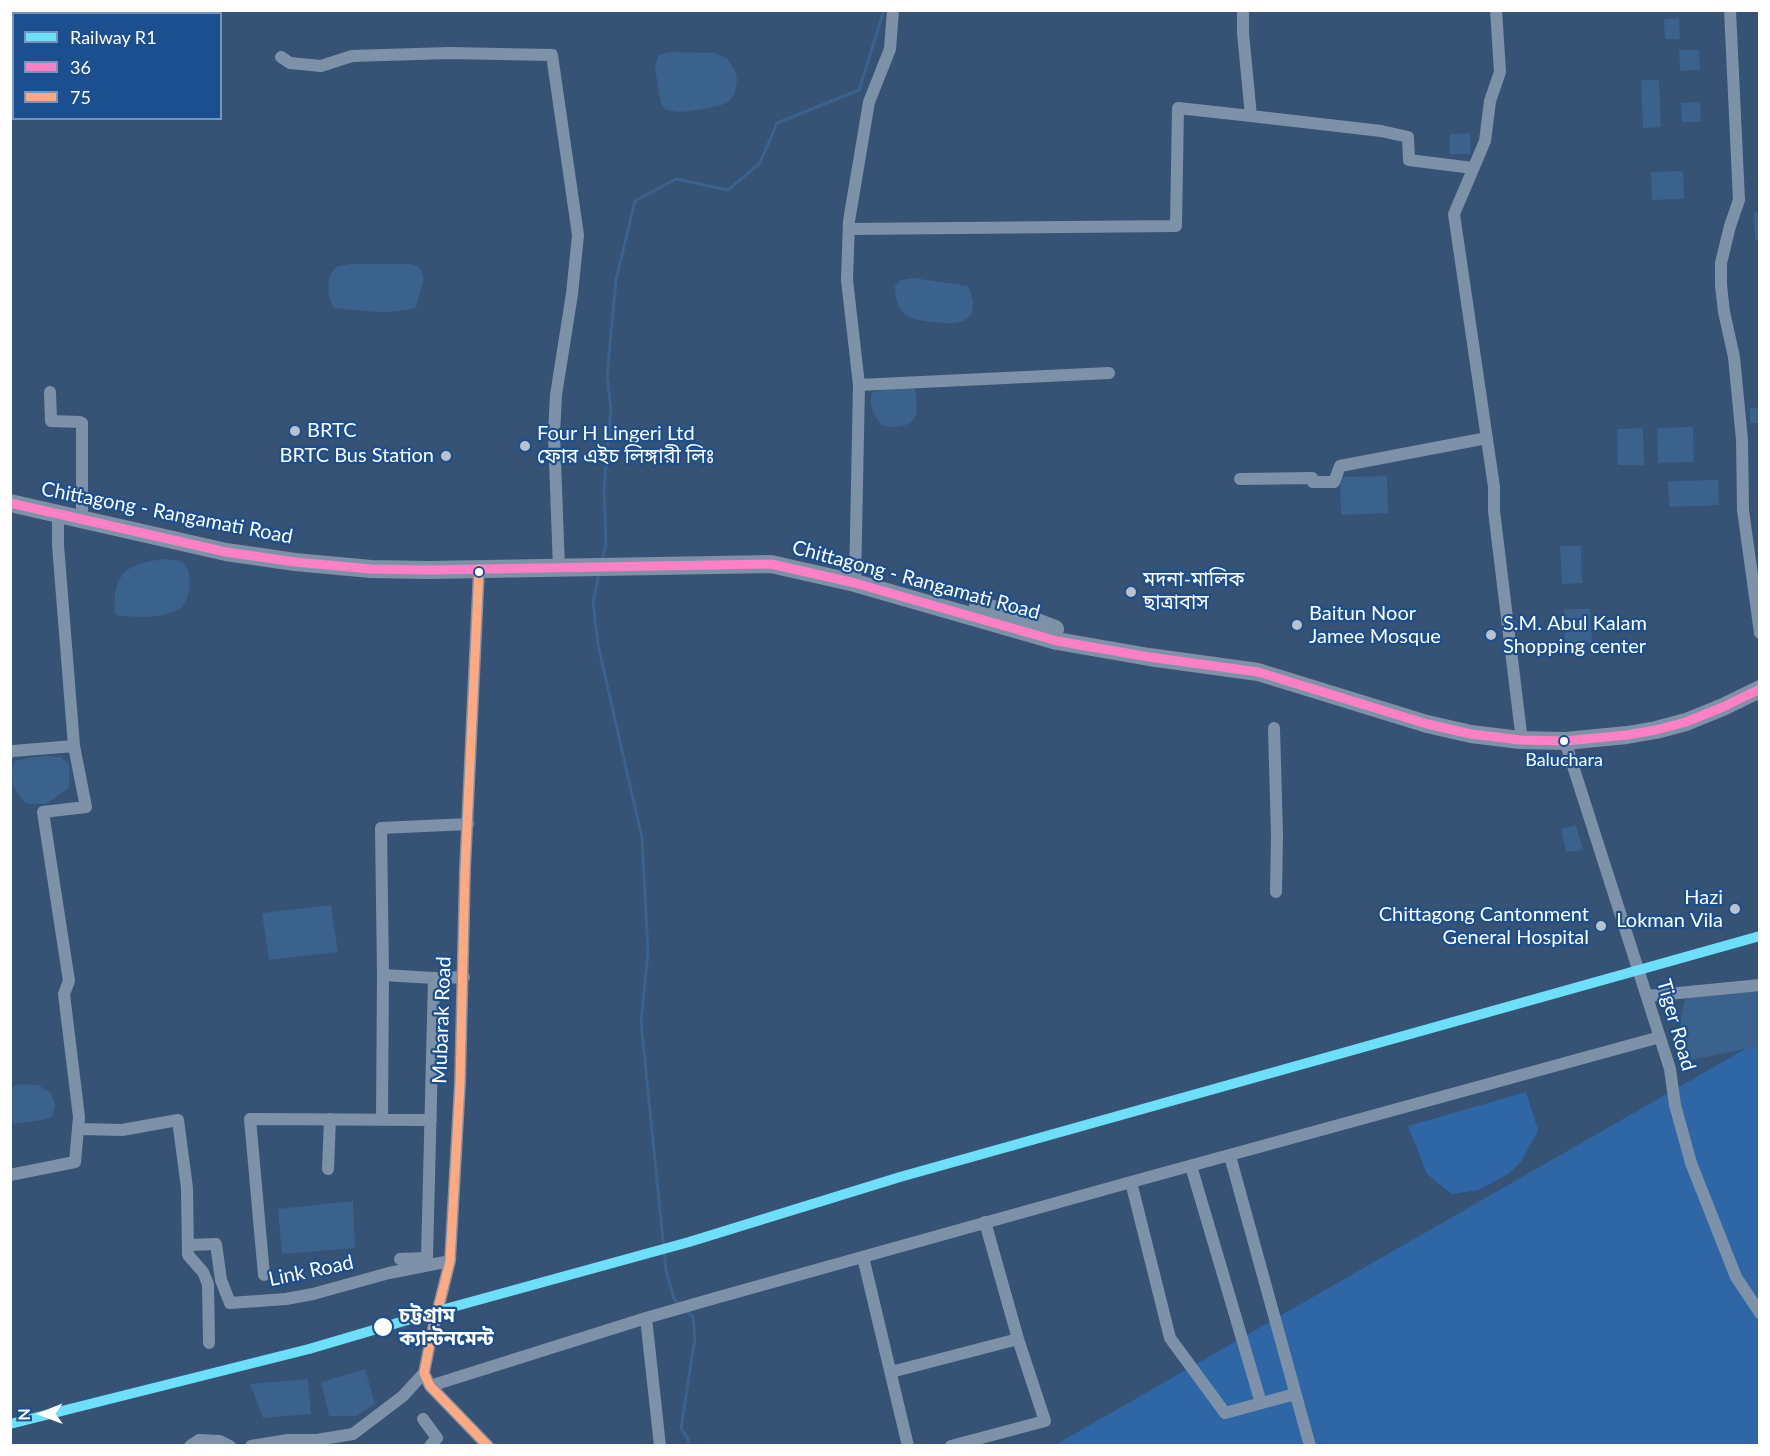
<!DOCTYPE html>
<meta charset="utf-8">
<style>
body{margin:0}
#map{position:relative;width:1770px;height:1456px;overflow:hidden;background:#365274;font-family:Lato,sans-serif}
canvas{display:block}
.frame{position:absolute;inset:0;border:12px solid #fff;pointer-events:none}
.legend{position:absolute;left:12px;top:12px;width:210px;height:108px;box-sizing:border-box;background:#1b4f8f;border:2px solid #7695bc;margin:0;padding:8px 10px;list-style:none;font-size:18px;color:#fff}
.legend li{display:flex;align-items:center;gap:12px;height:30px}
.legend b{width:30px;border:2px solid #7695bc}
.north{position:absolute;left:12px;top:1384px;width:60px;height:60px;-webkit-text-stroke:4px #1b4f8f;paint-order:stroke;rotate:269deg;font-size:16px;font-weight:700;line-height:24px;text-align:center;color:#fff}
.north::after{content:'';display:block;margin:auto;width:21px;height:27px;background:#fff;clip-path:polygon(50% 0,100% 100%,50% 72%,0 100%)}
</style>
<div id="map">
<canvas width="1770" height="1456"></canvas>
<div class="frame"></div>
<ul class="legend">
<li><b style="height:8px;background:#6ddff8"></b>Railway R1</li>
<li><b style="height:8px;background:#ff80c5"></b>36</li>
<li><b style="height:8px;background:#ffa980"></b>75</li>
</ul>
<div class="north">N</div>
</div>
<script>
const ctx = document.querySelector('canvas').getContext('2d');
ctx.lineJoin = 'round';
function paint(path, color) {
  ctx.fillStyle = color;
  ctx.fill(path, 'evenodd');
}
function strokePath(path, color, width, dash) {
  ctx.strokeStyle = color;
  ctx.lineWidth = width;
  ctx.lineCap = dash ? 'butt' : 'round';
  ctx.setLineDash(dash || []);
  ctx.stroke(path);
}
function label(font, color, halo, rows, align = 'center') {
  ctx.font = font + ' Lato,"Noto Sans Bengali",sans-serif';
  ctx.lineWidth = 4.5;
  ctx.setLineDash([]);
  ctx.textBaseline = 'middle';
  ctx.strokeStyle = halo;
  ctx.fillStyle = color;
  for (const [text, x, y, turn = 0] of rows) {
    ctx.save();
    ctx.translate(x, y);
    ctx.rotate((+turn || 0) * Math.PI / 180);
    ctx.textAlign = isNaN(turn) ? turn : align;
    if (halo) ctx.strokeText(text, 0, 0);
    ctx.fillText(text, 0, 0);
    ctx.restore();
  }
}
paint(new Path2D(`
 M 1759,1041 L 1759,1445 L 1055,1445 Z
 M 1526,1092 L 1538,1130 L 1521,1162 L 1508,1174 L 1479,1190 L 1452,1194 L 1427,1174 L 1408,1126 Z`), '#2f66a5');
paint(new Path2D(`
 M 1679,18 L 1680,39 L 1665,39 L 1664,19 Z
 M 1679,50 L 1699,50 L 1700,70 L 1680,71 Z
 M 668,52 L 715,53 L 727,58 L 736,73 L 737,80 L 735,93 L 729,102 L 719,106 L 691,111 L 680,112 L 666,110 L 661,104 L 655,68 L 658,55 Z
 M 1641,80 L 1659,80 L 1661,127 L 1643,128 Z
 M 1700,102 L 1701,122 L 1682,122 L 1681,103 Z
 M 1470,133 L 1470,154 L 1450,154 L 1450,134 Z
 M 1683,171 L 1684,199 L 1652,200 L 1651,172 Z
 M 1754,212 L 1759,212 L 1759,240 L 1755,240 Z
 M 352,264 L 411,264 L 419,267 L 424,277 L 416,308 C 391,315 360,311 334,308 C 327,299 325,274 337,267 C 341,265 348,265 352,264 Z
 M 913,278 L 968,286 C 971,292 972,296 973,303 C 975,326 950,324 934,322 C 924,321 910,320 903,312 C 897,306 895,295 895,286 L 900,280 Z
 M 911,387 L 915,389 C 916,398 918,406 916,415 C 912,428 891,429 881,425 C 874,414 868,406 872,393 L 883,389 Z
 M 1750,408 L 1759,408 L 1759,423 L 1750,423 Z
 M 1693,427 L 1694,462 L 1658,463 L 1657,428 Z
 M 1643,428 L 1644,465 L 1618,465 L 1617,429 Z
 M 1387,476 L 1388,513 L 1341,515 L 1340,477 Z
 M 1718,480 L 1719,505 L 1669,507 L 1668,481 Z
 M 1560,546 L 1581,546 L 1582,583 L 1562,584 Z
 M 164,559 C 170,560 178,559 183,563 C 194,571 191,602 179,609 C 162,619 139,617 119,616 L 115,614 C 112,573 126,564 164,559 Z
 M 1564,609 L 1590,609 L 1592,643 L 1565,644 Z
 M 48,756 L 61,757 L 69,765 L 69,788 L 46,804 L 30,804 L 24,802 L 13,786 L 11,775 L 11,771 L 15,761 L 34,757 Z
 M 1576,825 L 1583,850 L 1566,852 L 1561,829 Z
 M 331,905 L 338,952 L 269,960 L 262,913 Z
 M 1759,991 L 1759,1046 L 1691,1060 C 1677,1043 1679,1021 1685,1000 L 1692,996 Z
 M 23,1084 L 38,1085 L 51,1093 L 55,1105 L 52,1117 L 42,1120 L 14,1124 L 12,1122 L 11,1090 L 15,1085 Z
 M 353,1201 L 355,1248 L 282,1254 L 278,1209 Z
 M 365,1369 L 375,1404 L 356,1416 L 329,1416 L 321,1382 Z
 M 308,1379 L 311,1414 L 263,1418 L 250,1384 Z`), '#3b618d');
strokePath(new Path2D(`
 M 602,561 L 606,543 L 604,488 L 611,409 L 607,376 L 616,280 L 635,201 L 676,179 L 728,190 L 760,163 L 777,123 L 859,90 L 884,10
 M 599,573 L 593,602 L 598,645 L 642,838 L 648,952 L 641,1022 L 666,1270 L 674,1299 L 680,1305
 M 685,1310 L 693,1317 L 695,1338 L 681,1428 L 688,1439 L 689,1446`), '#3b618d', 3);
strokePath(new Path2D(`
 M 1243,10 L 1243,33 L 1251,116 L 1381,131 L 1408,137 L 1409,160 L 1473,168
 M 1496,10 L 1500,72 L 1490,101 L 1485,141 L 1454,214 L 1494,487 L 1494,511 L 1521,733 L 1520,740
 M 1730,10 L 1739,200 L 1730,226 L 1721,263 L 1721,285 L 1724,312 L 1734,357 L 1742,440 L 1743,510 L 1760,633
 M 281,57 L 290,63 L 321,66 L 352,56 L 449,53 L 552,55 L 578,235 L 572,294 L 556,395 L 554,434 L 559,568
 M 849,229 L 1176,226 L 1178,108 L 1251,116
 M 859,385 L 1109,373
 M 50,392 L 51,421 L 80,422 L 82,423 L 82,510
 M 1240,479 L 1312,478 L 1313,482 L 1334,482 L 1340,466 L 1487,438
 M 479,569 L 465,870 L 460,1083 L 450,1261 L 432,1333 L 424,1373 L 430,1386 L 488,1446
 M 855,583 L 859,385 L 847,280 L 849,221 L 869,102 L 890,49 L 893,10
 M 1274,728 L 1277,835 L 1276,892
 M 1565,741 L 1670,1069 L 1675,1105 L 1691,1163 L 1736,1277 L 1760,1313
 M 10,752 L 13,751 L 74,746
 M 383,975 L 434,978 L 464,977
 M 1648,996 L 1760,985
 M 382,1119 L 383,975 L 381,828 L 468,824
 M 79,1129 L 122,1130 L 178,1120 L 187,1188 L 188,1255 L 203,1272 L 208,1284 L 209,1343
 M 1230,1156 L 1310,1446
 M 1191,1166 L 1261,1403
 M 328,1169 L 330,1119
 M 10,1175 L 75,1162 L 79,1117 L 64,994 L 69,981 L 43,812 L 86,807 L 74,746 L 58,545 L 58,514
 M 1131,1182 L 1170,1338 L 1225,1413 L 1295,1394
 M 189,1245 L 216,1244 L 221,1280 L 230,1303 L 286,1299 L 313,1294 L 389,1273 L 450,1261
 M 863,1257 L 908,1446
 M 400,1259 L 427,1258 L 434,978
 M 264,1275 L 250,1119 L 431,1120
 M 646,1318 L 660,1446
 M 891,1372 L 1018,1339
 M 430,1386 L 646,1318 L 712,1299 L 1131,1182 L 1660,1037
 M 423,1419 L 437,1438 L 430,1446
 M 190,1446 L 199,1440 L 220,1441 L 230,1446
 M 251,1446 L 288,1440 L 317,1440 L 353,1434 L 403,1396 L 424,1373
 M 951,1446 L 1045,1421 L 1018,1339 L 985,1222`), '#7d92a8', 12);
strokePath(new Path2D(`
 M 10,503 L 226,552 L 295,562 L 371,569 L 428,570 L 771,564 L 855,583 L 1057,641 L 1149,657 L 1258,672 L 1427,724 L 1471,734 L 1520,740 L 1565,741 L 1627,735 L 1656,730 L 1686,722 L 1723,707 L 1760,689
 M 978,605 L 1026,618 L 1055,629`), '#7e92a7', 18);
strokePath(new Path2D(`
 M 10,503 L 226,552 L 295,562 L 371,569 L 428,570 L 771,564 L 855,583 L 1057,641 L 1149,657 L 1258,672 L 1427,724 L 1471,734 L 1520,740 L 1565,741 L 1627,735 L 1656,730 L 1686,722 L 1723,707 L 1760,689`), '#ff80c5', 9);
strokePath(new Path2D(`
 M 479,569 L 465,870 L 460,1083 L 450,1261 L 432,1333 L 424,1373 L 430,1386 L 488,1446`), '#ffa980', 9);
strokePath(new Path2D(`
 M 10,1424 L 309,1349 L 438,1311 L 689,1242 L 900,1177 L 1760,936`), '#6ddff8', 10);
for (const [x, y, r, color] of [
 [295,431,6,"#b9c2ce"],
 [525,446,6,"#b9c2ce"],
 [446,456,6,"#b9c2ce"],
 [479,572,5,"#fff"],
 [1131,592,6,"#b9c2ce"],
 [1297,625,6,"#b9c2ce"],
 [1491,635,6,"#b9c2ce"],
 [1564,741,5,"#fff"],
 [1735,909,6,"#b9c2ce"],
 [1601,926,6,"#b9c2ce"],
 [383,1327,10,"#fff"]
]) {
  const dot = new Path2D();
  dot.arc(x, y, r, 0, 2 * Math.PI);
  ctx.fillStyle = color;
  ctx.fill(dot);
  strokePath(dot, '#1b4f8f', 2);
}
label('18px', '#fff', '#1b4f8f', [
 ["Baluchara",1564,760]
]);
label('20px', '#fff', '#1b4f8f', [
 ["BRTC",307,431],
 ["Four H Lingeri Ltd",537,434],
 ["ফোর এইচ লিঙ্গারী লিঃ",537,457],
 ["BRTC Bus Station",434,456,"right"],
 ["মদনা-মালিক",1143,580],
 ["ছাত্রাবাস",1143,603],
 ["Baitun Noor",1309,614],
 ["Jamee Mosque",1309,637],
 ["S.M. Abul Kalam",1503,624],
 ["Shopping center",1503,647],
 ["Hazi",1723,898,"right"],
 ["Lokman Vila",1723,921,"right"],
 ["Chittagong Cantonment",1589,915,"right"],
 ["General Hospital",1589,938,"right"]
], 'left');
label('20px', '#fff', '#1b4f8f', [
 ["Chittagong - Rangamati Road",167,513,11],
 ["Chittagong - Rangamati Road",916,580,15],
 ["Mubarak Road",442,1020,-88],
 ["Tiger Road",1676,1025,74],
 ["Link Road",311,1271,-12]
]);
label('bold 20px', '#fff', '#1b4f8f', [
 ["চট্টগ্রাম",399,1316],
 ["ক্যান্টনমেন্ট",399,1339]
], 'left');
</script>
